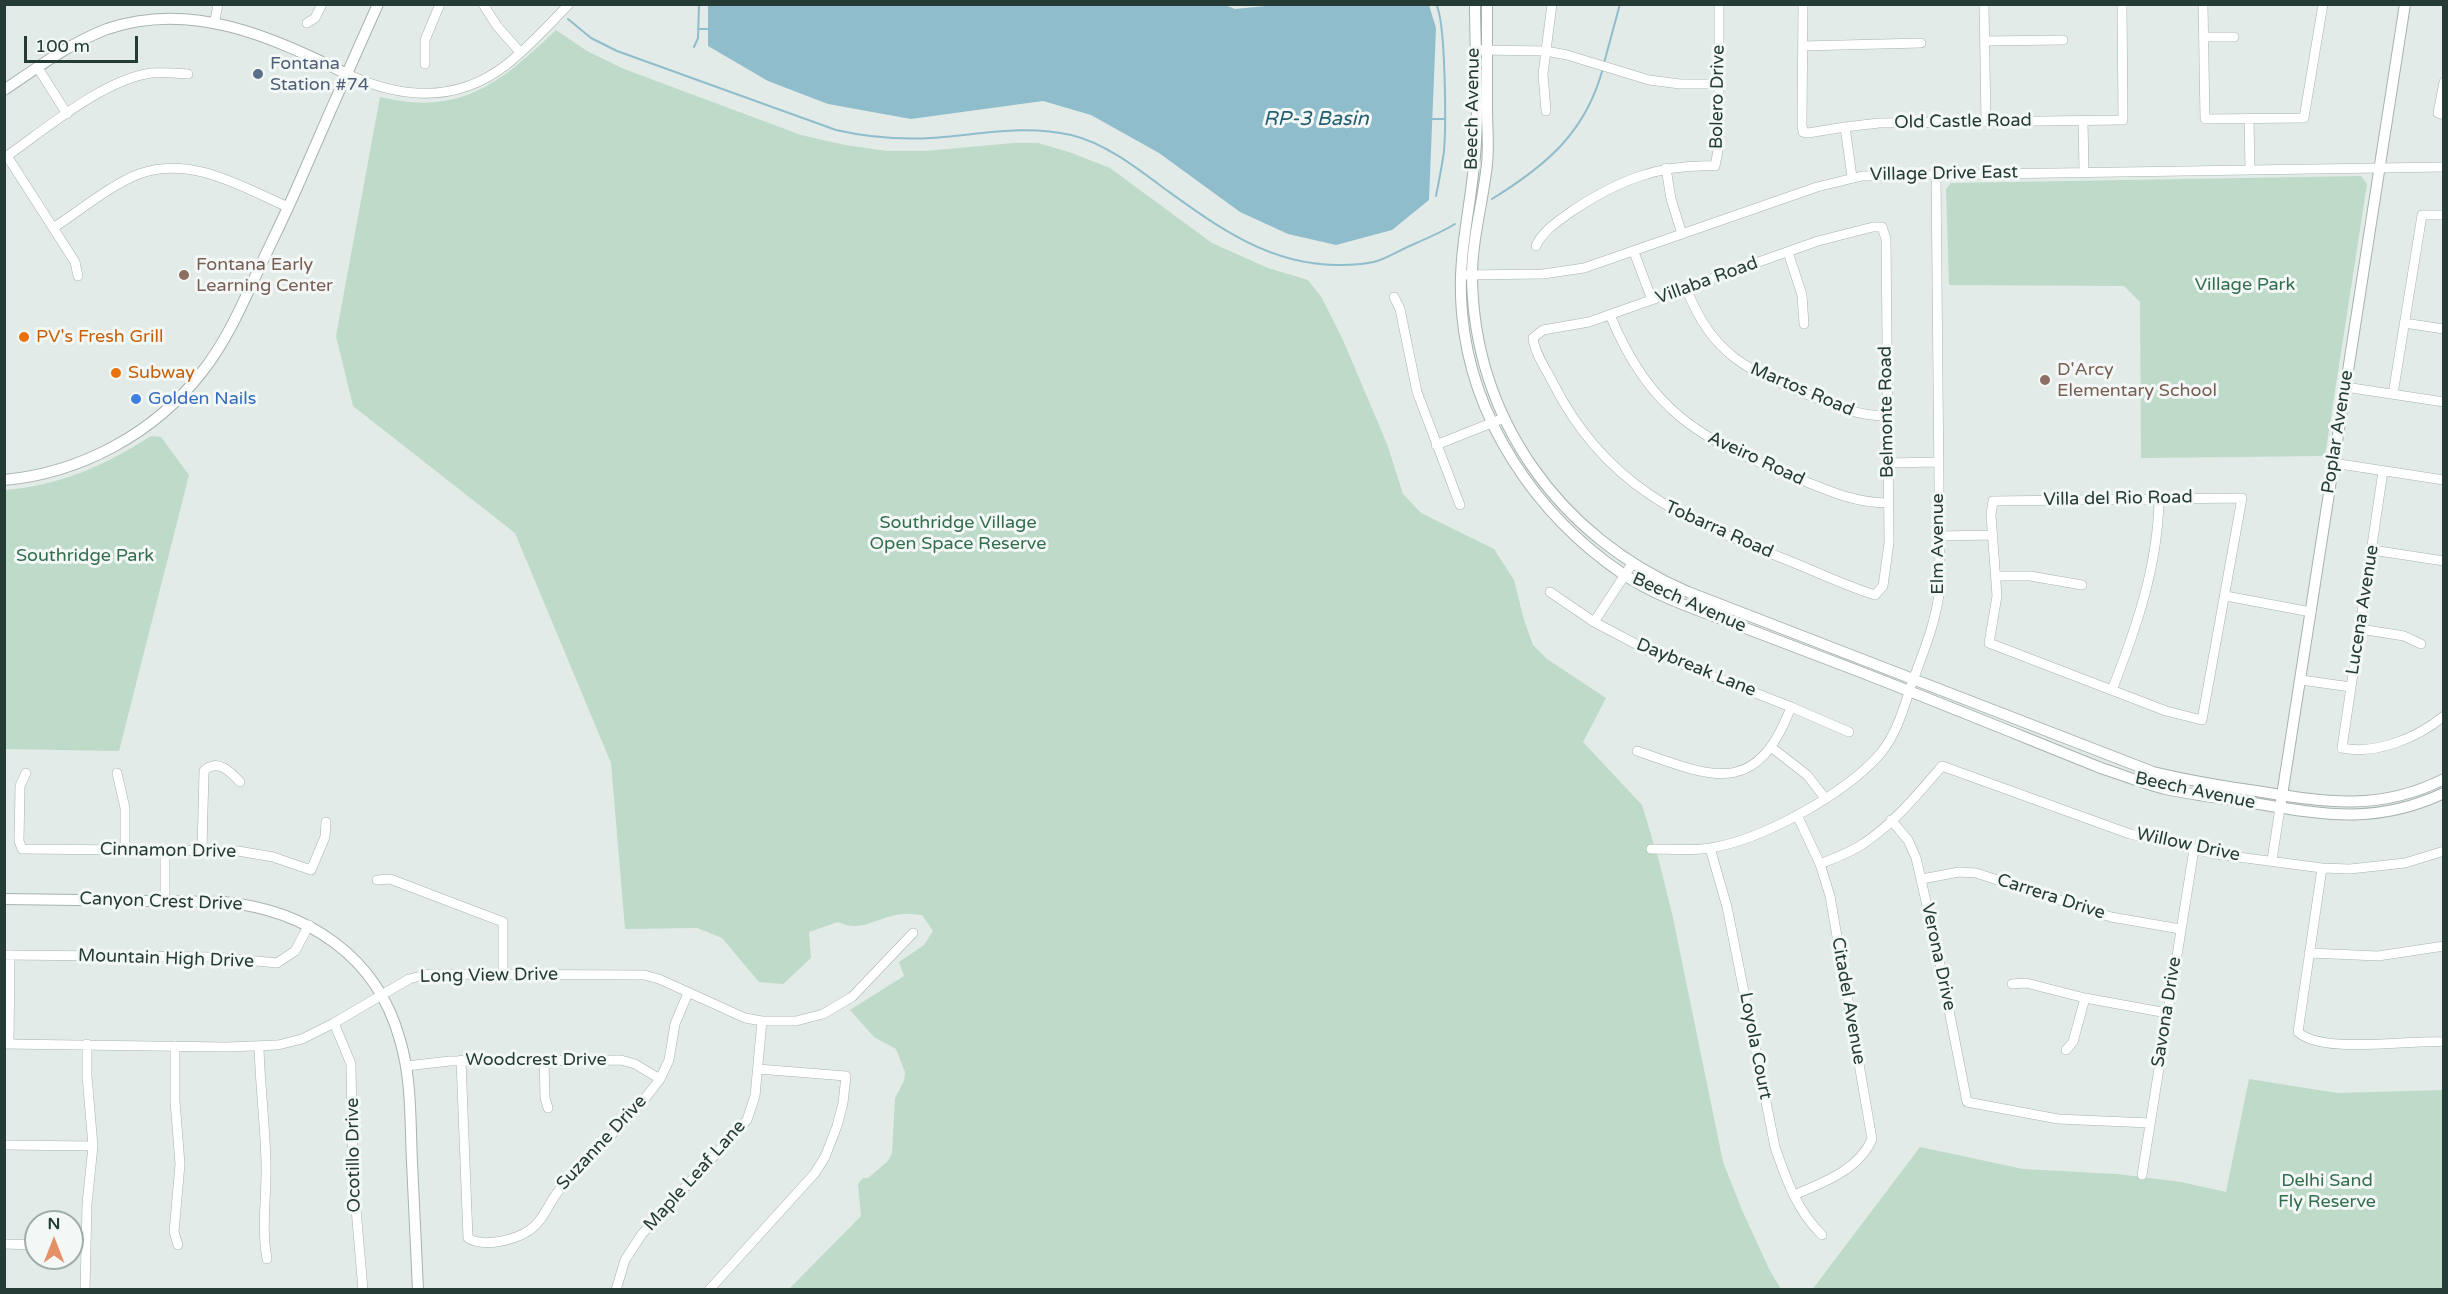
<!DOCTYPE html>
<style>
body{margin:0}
#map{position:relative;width:2448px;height:1294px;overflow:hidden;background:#e3ebe8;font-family:"Varela Round",sans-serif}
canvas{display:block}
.frame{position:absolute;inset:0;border:6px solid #243b36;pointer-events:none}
.north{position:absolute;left:24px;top:1210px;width:60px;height:60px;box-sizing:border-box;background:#f3f8f6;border:2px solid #a0aca9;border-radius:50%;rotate:0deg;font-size:16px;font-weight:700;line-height:24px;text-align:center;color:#243b36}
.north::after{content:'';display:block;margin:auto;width:21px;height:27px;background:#e59067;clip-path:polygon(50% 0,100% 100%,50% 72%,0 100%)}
.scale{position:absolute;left:24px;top:36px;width:114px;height:27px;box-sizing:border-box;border:3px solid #243b36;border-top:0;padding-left:8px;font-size:18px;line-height:21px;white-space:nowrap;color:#243b36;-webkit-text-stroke:4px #f3f8f6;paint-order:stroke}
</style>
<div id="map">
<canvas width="2448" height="1294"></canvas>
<div class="frame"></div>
<div class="north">N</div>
<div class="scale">100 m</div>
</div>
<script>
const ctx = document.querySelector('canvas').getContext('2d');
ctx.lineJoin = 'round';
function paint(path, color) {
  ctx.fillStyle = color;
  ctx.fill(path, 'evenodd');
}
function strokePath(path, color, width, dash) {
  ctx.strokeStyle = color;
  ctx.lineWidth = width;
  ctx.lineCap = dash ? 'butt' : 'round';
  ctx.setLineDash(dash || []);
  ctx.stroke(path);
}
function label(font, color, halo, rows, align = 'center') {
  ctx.font = font + ' "Varela Round",sans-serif';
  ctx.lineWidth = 6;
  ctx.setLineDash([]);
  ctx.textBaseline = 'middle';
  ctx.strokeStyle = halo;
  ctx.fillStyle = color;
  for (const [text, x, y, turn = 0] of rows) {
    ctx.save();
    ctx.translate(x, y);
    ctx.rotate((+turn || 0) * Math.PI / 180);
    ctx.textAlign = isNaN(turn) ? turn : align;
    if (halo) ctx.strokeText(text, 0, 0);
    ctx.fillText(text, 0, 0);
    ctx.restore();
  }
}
paint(new Path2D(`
 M 556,30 L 587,51 L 624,69 L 801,135 L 845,145 L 887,151 L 926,151 L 1013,143 L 1038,143 L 1069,152 L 1110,168 L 1212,243 L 1268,268 L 1308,280 L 1322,298 L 1343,340 L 1387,444 L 1403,494 L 1421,513 L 1494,549 L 1514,580 L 1524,620 L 1533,645 L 1547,659 L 1606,698 L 1583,742 L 1642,805 L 1659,861 L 1673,918 L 1723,1162 L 1742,1210 L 1770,1271 L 1781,1289 L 789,1289 L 861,1216 L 858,1184 L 863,1178 L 868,1178 L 887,1162 L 892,1154 L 895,1098 L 904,1081 L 905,1072 L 896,1049 L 874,1037 L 850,1010 L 904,976 L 899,962 L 924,945 L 933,931 L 922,915 C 916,915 909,913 903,914 C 880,915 862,934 838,922 L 809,932 L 811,958 L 783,984 L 759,982 L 722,938 L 697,928 L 625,929 L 611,763 L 515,533 L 353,406 L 336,336 L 380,97 C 461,117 501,82 556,30 Z
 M 2361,176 L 2367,184 L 2325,456 L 2141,458 L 2140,302 L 2124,286 L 1949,285 L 1946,189 L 1951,183 Z
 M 151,436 L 161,437 L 189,475 L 119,751 L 5,749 L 5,490 C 59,486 106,465 151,436 Z
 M 2249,1079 L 2337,1093 L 2443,1090 L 2443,1289 L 1812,1290 L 1920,1147 L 2023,1169 L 2117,1174 L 2181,1182 L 2226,1192 Z`), '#bedac8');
paint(new Path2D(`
 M 1225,5 L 1235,9 L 1286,4 L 1429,5 L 1436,28 L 1429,200 L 1392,230 L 1336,245 L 1288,234 L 1240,212 L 1159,153 L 1091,115 L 1043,101 L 911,119 L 828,104 L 768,81 L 708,46 L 708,5 Z`), '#90bdcb');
strokePath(new Path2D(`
 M 568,19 L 591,38 L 617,51 L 836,130 C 867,137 898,140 931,138 C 978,135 1023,124 1071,135 C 1105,143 1137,168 1165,189 C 1218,227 1268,264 1336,265 C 1349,265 1364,265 1377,261 C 1389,257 1402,249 1414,244 C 1428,238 1442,232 1455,224
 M 699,29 L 708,29
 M 694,47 L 698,38 L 699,4
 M 1604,63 L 1620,4
 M 1432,119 L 1444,119
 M 1436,196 C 1439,181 1442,166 1444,151 C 1446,127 1446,21 1436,4
 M 1492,199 C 1547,165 1586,132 1603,68`), '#90bdcb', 2);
const minor = new Path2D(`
 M 483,4 L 497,26 L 520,52
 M 1803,4 L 1802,125 L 1803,132 L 1808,133 L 1845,127 L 1879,123 L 2123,120 L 2122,4
 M 1984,4 L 1986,122
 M 2203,4 L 2205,119 L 2304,118 L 2323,4
 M 215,20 L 218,4
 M 307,23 L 315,18 L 322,4
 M 2204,37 L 2234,37
 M 1985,41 L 2063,40
 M 1803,46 L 1921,43
 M 1480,50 L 1546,51 L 1567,55 L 1649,80 L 1680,84 L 1719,84
 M 425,64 L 425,40 L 440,4
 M 38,68 L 67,114
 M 347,74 C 401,99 457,103 506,65 C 529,47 549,25 569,4
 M 2444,82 L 2438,113 L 2444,115
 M 1546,111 L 1543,74 L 1552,4
 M 2249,118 L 2250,170
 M 2083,121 L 2084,172
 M 1845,127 L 1852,177
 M 1666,168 L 1671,199 L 1682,234
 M 1873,227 L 1882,227 L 1886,239 L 1889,543 L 1883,586 L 1875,595 C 1843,585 1813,570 1782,558 C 1681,518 1605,486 1553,383 C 1546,369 1535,354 1533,338 L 1543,330 L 1589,322 L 1818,241 Z
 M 53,228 C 78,212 112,184 139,174 C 191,155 242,187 288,207
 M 1536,246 C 1543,230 1559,221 1572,211 C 1619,180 1659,164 1715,166 L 1719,145 L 1719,4
 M 1634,252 L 1652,300
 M 1788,252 L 1802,295 L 1804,324
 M 1465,275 L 1543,274 L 1584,268 L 1817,187 L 1862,176 L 2444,167
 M 78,276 L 75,262 L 7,156 C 47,128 103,80 151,73 C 164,72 176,73 188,74
 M 1686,288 C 1713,356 1747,370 1811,396 C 1837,407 1859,416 1887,416
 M 1394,297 L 1400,309 L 1417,392 L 1460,505
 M 1610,315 C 1650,411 1699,439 1792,476 C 1824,489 1853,503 1888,503
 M 2404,323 L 2444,329
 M 2345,387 L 2444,402
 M 2393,394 L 2422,215 L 2444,215
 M 1436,445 L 1504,418
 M 1888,463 L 1938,462
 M 2333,463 L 2444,480
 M 2383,471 L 2342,748 C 2376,755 2417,738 2444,716
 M 2242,498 L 2202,720 L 2166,711 L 1989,643 L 1997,596 L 1991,515 L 1993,501 Z
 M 1939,536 L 1993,535
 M 2372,550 L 2444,561
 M 1996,576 L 2030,576 L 2082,585
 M 1550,592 L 1594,622 L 1651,652 L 1791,707 L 1849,732
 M 2226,596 L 2311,612
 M 1594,622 L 1632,564
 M 2360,629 L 2404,636 L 2421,644
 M 2301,680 L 2351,687
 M 2112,690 C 2136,629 2158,566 2159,499
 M 1771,747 L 1807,775 L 1825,798
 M 1637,751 C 1712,777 1756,799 1791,707
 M 26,773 L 20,786 L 19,841 L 22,849 L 238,851 L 273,857 L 311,870 L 325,837 L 326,822
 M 117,773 L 125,808 L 125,850
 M 1891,820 L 1908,840 L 1916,858 L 1937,949 L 1967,1102 L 2058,1119 L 2150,1123
 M 1710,848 L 1727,907 L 1775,1147 C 1786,1179 1797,1211 1822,1235
 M 1651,849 C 1669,849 1691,851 1710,848 C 1762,840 1845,794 1880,754 C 1897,734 1904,707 1912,683 C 1924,650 1936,623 1940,587 L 1936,174
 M 165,850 L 165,901
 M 202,850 L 204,771 C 217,758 230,771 240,782
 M 2272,860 L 2280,808
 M 1820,864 C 1833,859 1846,854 1858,847 C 1890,828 1918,794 1942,766 L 2130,834 L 2215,854 L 2322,868 L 2350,869 L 2405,863 L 2444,851
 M 2322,868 L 2298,1032 C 2323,1055 2410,1039 2444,1042
 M 1922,879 L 1959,872 L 1976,873 L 2111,917 L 2180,929
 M 377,880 L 390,879 L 503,922 L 503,974
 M 2309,953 L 2378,956 L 2444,946
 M 4,955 L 215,957 L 277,963 L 295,951 L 309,925
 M 2012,984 L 2026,983 L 2085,998 L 2167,1013
 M 334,1023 L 351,1064 L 353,1174 L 363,1290
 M 4,1044 L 227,1047 L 278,1045 L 302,1039 L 334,1023 L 409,979 L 429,974 L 644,975 L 659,979 L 745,1018 L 762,1021 L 796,1021 L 823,1014 L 852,997 L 913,933
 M 9,1044 L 10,955
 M 175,1046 L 175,1101 L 180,1164 L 174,1232 L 178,1245
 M 259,1047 C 260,1085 265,1123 266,1162 C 267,1195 261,1226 267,1259
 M 2066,1050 L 2073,1042 L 2085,998
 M 461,1060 L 468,1238 C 484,1248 515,1240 530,1230 C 544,1220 549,1202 560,1189 C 592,1152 631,1119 660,1079 L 669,1060 L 675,1024 L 688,993
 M 544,1060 L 545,1098 L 548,1108
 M 406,1066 L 450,1061 L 621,1060 L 635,1064 L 660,1079
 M 4,1145 L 93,1146
 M 2142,1175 L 2194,849
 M 1794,1195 C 1822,1183 1859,1170 1872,1139 L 1830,896 L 1820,864 L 1797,815
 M 4,1244 L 36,1245
 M 72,1247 L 85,1247
 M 85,1290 L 87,1204 L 93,1146 L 87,1076 L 87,1044
 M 616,1290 L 625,1260 L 642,1234 L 747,1120 L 755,1096 L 762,1021
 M 709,1290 L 815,1173 L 825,1157 L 837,1126 L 843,1103 L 846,1076 L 758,1069`);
const tertiary = new Path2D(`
 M 1475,4 C 1475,57 1480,113 1474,165 C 1469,218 1457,258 1462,313 C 1471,419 1536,515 1623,574 C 1654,595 1692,608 1727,621 C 1766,636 1805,651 1845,666 C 1931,699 2016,734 2101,768 C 2123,775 2144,784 2166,789 C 2193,795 2220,798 2247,802 C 2320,814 2374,826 2444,793
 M 1487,4 C 1487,39 1487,74 1487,109 C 1487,127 1489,146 1487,164 C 1483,202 1472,238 1472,277 C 1474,418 1559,537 1688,592 L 2153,772 C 2187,780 2221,786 2256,791 C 2324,802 2379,812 2444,779
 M 4,90 C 37,68 70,43 107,29 C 191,0 272,37 347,74
 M 4,480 C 81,473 155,433 202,372 C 226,342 241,307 257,273 C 271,243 286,213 299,183 C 325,123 351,64 378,4
 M 2281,802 L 2405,4
 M 4,899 L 223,902 C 307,910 377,956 400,1040 C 412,1080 410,1122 412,1162 C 414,1205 416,1247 418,1290`);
strokePath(minor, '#a6b3af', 10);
strokePath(tertiary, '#a6b3af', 12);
strokePath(minor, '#fff', 9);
strokePath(tertiary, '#fff', 10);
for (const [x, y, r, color] of [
 [258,74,6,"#5c6f8a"],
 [184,275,6,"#8d6e63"],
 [24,337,6,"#e8710a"],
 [116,373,6,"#e8710a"],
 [2045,380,6,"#8d6e63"],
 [136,399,6,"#3f7fe0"]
]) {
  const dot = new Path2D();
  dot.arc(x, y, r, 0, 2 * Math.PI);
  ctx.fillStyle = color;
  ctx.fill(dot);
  strokePath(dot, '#f3f8f6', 2);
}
label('18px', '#4e5e75', '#f3f8f6', [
 ["Fontana",270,64],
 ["Station #74",270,85]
], 'left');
label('18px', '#243b36', '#f3f8f6', [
 ["Bolero Drive",1718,97,-89],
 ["Beech Avenue",1473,109,-89],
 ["Old Castle Road",1963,122,-1],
 ["Village Drive East",1944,174,-1],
 ["Villaba Road",1707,281,-20],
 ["Martos Road",1802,390,23],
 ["Belmonte Road",1887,412,-91],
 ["Poplar Avenue",2338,432,-81],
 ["Aveiro Road",1756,459,25],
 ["Villa del Rio Road",2118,499,-1],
 ["Tobarra Road",1719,530,24],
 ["Elm Avenue",1938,544,-90],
 ["Beech Avenue",1689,603,24],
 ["Lucena Avenue",2363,610,-81],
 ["Daybreak Lane",1696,668,22],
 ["Beech Avenue",2195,791,12],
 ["Willow Drive",2188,845,12],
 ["Cinnamon Drive",168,851,1],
 ["Carrera Drive",2051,897,18],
 ["Canyon Crest Drive",161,902,2],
 ["Verona Drive",1938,957,78],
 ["Mountain High Drive",166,959,2],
 ["Long View Drive",489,976,-1],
 ["Citadel Avenue",1848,1001,80],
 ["Savona Drive",2167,1012,-81],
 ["Loyola Court",1755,1046,79],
 ["Woodcrest Drive",536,1060],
 ["Suzanne Drive",602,1143,-47],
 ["Ocotillo Drive",354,1155,-91],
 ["Maple Leaf Lane",695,1176,-48]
]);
label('18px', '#785e54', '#f3f8f6', [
 ["Fontana Early",196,265],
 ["Learning Center",196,286],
 ["D'Arcy",2057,370],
 ["Elementary School",2057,391]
], 'left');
label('18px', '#326e4e', '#f3f8f6', [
 ["Village Park",2245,285],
 ["Southridge Village",958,523],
 ["Open Space Reserve",958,544],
 ["Southridge Park",85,556],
 ["Delhi Sand",2327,1181],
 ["Fly Reserve",2327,1202]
]);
label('18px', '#c56008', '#f3f8f6', [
 ["PV's Fresh Grill",36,337],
 ["Subway",128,373]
], 'left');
label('18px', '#366cbe', '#f3f8f6', [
 ["Golden Nails",148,399]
], 'left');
label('italic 20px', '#245e71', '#f3f8f6', [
 ["RP-3 Basin",1316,120]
]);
</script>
